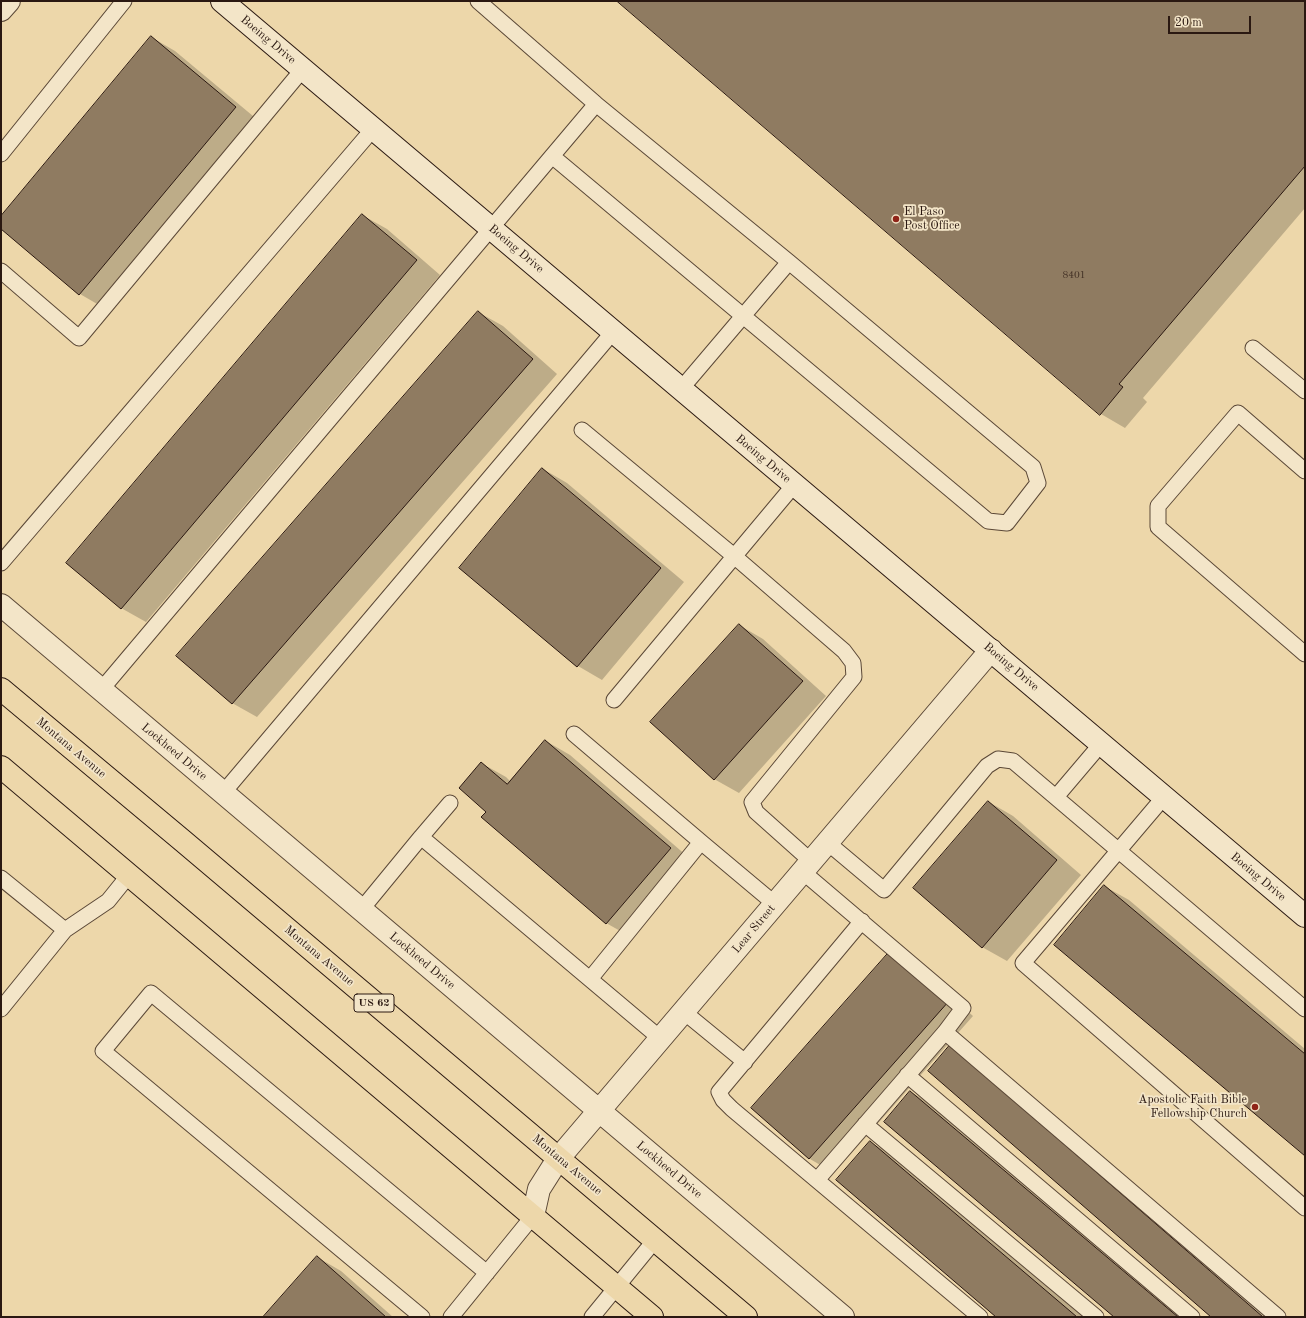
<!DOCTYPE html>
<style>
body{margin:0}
#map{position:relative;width:1306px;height:1318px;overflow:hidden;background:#edd7aa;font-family:"Old Standard TT",serif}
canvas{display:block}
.frame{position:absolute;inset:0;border:2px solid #2a1811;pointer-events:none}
.scale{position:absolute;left:1168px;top:16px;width:83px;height:18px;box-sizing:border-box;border:2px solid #2a1811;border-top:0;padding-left:5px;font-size:12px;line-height:14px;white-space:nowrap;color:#2a1811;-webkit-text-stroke:3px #f3e5c8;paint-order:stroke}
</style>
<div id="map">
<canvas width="1306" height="1318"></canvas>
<div class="frame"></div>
<div class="scale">20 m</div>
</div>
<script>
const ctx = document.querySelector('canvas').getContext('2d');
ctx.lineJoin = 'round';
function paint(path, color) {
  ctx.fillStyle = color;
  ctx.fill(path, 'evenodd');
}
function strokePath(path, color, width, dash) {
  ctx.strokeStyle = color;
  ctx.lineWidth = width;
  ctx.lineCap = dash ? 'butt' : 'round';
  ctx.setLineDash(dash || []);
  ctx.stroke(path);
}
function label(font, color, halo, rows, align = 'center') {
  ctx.font = font + ' "Old Standard TT",serif';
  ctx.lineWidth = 3.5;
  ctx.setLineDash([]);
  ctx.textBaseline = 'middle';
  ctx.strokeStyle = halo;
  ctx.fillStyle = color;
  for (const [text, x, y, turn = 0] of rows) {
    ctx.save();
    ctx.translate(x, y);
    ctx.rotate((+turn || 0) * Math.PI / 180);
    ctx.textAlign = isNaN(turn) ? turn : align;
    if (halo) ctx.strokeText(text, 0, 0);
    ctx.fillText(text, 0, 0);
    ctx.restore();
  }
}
paint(new Path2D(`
 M 619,1 L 1305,1 L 1305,208 L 1143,398 L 1147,402 L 1125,428 L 1101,414 Z
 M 151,37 L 175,51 L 259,121 L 104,308 L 80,294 L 1,228 L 1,218 Z
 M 362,215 L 387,229 L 440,275 L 146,622 L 121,608 Z
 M 478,312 L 503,326 L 557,374 L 257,717 L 232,703 Z
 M 543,469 L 567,483 L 684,582 L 602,680 L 578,666 L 460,567 Z
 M 739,625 L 763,639 L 826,696 L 739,793 L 714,779 Z
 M 546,741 L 570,755 L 695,863 L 631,937 L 606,923 L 487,812 L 481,763 L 506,777 L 511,782 Z
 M 989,802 L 1013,816 L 1081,875 L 1007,961 L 982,947 Z
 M 1104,886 L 1129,900 L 1305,1049 L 1305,1155 Z
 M 916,965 L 973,1016 L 834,1173 L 810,1159 L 752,1108 Z
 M 950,1046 L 1270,1317 L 1213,1317 Z
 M 911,1092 L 935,1106 L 1185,1317 L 1116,1317 Z
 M 870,1142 L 895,1156 L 1084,1317 L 998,1317 Z
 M 317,1257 L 341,1271 L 393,1317 L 264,1317 Z`), '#0003');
const building = new Path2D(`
 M 617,1 L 1305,1 L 1305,166 L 1119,384 L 1123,387 L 1100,415 Z
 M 151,36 L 236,107 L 79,295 L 1,229 L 1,216 Z
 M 362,214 L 417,260 L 121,609 L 66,563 Z
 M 478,311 L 533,359 L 232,704 L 176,656 Z
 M 542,468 L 661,568 L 577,667 L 459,568 Z
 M 739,624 L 803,681 L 714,780 L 650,722 Z
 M 545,740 L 671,848 L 606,924 L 481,817 L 486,812 L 459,788 L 481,762 L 507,784 Z
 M 988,801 L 1057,860 L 982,948 L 913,888 Z
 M 1104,885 L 1305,1054 L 1305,1156 L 1054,945 Z
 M 891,950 L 949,1001 L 809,1159 L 751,1108 Z
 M 950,1045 L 1263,1317 L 1211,1317 L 928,1071 Z
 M 910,1091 L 1178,1317 L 1114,1317 L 884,1122 Z
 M 870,1141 L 1077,1317 L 996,1317 L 836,1180 Z
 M 317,1256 L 386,1317 L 263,1317 Z`);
paint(building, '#8f7b61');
strokePath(building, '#2a1811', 1);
const lane = new Path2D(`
 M 478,1 L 596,104 L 789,262 L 1033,467 L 1038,483 L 1007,523 L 988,521 L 552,156
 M 1,154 L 124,1
 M 1,271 L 79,338 L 303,69
 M 1253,348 L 1305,391
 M 681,389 L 789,262
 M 582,430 L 734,556 L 844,651 L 853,663 L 854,677 L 752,802 L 756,812 L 812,862
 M 1305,471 L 1238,413 L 1158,506 L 1158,527 L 1305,654
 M 1,563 L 373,129
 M 101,690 L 596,104
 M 614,700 L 794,485
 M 574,734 L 701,842
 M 223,793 L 613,332
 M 1056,797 L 1101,744
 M 1164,797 L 1023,963 L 1305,1208
 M 421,837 L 450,803
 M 828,843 L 884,890 L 987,766 L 998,759 L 1013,761 L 1305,1009
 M 803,872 L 963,1008 L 945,1032 L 1278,1317
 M 1,878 L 65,930 L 1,1009
 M 361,910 L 421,837 L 661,1039
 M 862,921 L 719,1092 L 723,1100 L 732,1109 L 980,1317
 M 65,930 L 108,901 L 129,875
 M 590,979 L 701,842 L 775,904
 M 684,1012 L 745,1062
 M 907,1075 L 1192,1317
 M 865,1124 L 1096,1317
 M 817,1180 L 945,1032
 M 422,1317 L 103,1051 L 151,993 L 487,1273
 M 451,1317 L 533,1216
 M 592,1317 L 655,1240`);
const street = new Path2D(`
 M 1,10 L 9,1
 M 1,605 L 843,1317
 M 533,1216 L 539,1189 L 558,1159 L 991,650`);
const secondary = new Path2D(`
 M 222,1 L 1305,916`);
const highway = new Path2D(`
 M 1,689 L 183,841 L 746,1317
 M 1,767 L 652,1317`);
strokePath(lane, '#5b4837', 17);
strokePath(street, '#5b4837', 24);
strokePath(secondary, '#2a1811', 24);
strokePath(highway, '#2a1811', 24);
strokePath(lane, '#f3e5c8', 15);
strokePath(street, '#f3e5c8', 22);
strokePath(secondary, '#f3e5c8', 22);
strokePath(highway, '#edd7aa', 22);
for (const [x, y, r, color] of [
 [896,219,4,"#8f2418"],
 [1255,1107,4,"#8f2418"]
]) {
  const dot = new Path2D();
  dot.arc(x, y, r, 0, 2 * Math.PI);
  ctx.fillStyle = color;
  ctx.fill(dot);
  strokePath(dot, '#f3e5c8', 1.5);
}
label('10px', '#433125', null, [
 ["8401",1074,275]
]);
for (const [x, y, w] of [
 [374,1003,40]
]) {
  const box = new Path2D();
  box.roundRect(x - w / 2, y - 9, w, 18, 3);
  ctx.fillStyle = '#f3e5c8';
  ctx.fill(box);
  strokePath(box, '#2a1811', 1);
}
label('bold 11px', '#2a1811', null, [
 ["US 62",374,1003]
]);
label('12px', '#2a1811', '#f3e5c8', [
 ["Boeing Drive",268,40,40],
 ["Boeing Drive",516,249,40],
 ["Boeing Drive",763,459,40],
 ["Boeing Drive",1011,667,40],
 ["Montana Avenue",71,748,40],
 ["Lockheed Drive",174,752,40],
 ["Boeing Drive",1258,877,40],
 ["Lear Street",754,929,-50],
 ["Montana Avenue",319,956,40],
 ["Lockheed Drive",422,961,40],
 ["Montana Avenue",567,1165,40],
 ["Lockheed Drive",669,1170,40]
]);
label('12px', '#2a1811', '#f3e5c8', [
 ["El Paso",904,212],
 ["Post Office",904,226],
 ["Apostolic Faith Bible",1247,1100,"right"],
 ["Fellowship Church",1247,1114,"right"]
], 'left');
</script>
